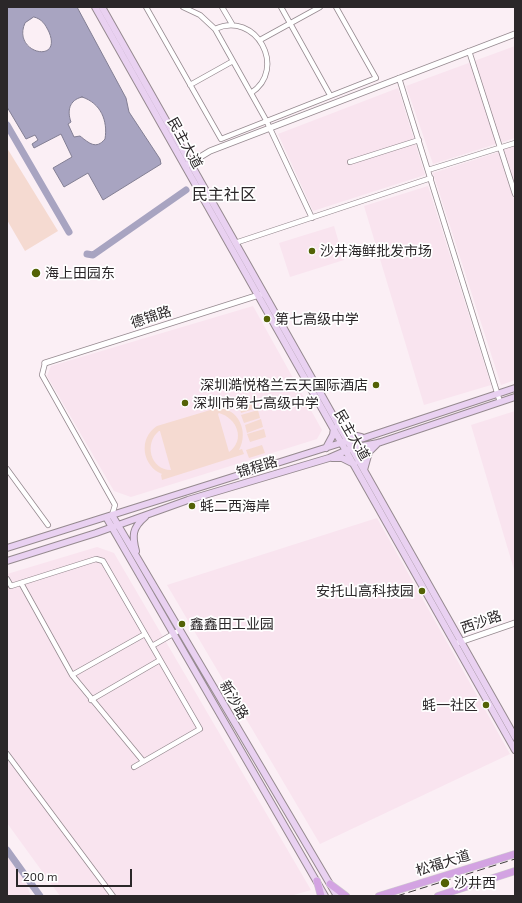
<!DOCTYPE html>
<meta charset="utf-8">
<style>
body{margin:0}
#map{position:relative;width:522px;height:903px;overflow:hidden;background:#fbeff5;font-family:"Exo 2",sans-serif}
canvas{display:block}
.frame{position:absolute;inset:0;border:8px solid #2b2729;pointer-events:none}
.scale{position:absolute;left:16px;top:869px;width:116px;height:18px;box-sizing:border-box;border:2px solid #2b2729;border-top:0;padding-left:5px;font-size:12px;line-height:14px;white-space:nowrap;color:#2b2729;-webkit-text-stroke:3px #fff;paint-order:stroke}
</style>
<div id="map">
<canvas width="522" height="903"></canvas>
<div class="frame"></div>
<div class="scale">200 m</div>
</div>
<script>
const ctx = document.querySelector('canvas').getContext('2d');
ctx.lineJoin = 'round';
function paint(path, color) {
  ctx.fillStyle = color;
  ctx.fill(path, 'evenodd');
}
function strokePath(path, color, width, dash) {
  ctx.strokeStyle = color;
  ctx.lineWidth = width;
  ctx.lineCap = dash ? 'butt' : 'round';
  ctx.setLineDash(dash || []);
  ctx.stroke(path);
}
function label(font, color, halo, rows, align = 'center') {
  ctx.font = font + ' "Exo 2","Noto Sans SC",sans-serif';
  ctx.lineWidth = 3.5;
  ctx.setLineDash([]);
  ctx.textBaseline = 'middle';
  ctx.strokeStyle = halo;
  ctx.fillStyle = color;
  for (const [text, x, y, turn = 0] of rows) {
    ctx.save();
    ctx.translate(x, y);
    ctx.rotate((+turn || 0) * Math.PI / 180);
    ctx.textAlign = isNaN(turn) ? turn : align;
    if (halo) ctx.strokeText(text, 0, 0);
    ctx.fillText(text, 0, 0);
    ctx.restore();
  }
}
paint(new Path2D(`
 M 515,46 L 515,138 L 433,164 L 406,86 Z
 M 398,88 L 425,175 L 313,211 L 278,134 Z
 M 515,145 L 515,189 L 502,149 Z
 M 499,152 L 515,203 L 515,380 L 501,385 L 433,173 Z
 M 428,186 L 491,385 L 424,405 L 364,206 Z
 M 334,226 L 344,260 L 290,277 L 279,243 Z
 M 253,306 L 322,430 L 317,439 L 131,497 L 114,491 L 47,376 L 51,366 Z
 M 515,411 L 515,573 L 471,425 Z
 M 377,518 L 510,754 L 320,844 L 167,585 Z
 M 97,547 L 114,553 L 311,890 L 290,896 L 60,896 L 7,823 L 7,574 Z
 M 7,856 L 24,879 L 31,896 L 7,896 Z`), '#f9e4ef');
paint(new Path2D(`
 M 7,148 L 58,231 L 25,251 L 7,220 Z
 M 255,400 L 257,408 L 241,413 L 239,405 Z
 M 217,408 C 239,408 249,432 239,450 L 242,449 L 244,454 L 162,480 L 161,475 L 162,474 C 142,466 138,438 157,426 ZM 219,413 C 237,418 246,440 229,452 L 218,414 ZM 159,431 L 160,431 L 171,470 C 150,470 144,443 159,431 Z
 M 258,410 L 260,418 L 244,423 L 241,415 Z
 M 261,419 L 263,427 L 247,433 L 245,425 Z
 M 264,429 L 266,437 L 250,442 L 247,434 Z
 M 262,445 L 265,453 L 249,458 L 246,450 Z`), '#f5dad1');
const water = new Path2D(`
 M 7,7 L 77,7 L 126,98 L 129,112 L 160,159 L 161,164 L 103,200 L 88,173 L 64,187 L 53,168 L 72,157 L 61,134 L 34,148 L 32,144 L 38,140 L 35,135 L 26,139 L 7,107 ZM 34,17 C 42,19 45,24 49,32 C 63,65 11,53 25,23 ZM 82,97 C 101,103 108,121 105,139 C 96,150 89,143 80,136 L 74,137 L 68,124 L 71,122 C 67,111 69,100 82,97 Z`);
paint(water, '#a8a4c1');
strokePath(water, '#827e93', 1);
strokePath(new Path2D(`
 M 7,125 L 69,232
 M 87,254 L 93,255 L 186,190
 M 7,850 L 40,896`), '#a8a4c1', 7);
const minor = new Path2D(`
 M 146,7 L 221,139 L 376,78 L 336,7
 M 183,7 L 200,15 L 215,29 L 266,120 L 312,218
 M 222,7 L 232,24
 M 281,7 L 330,95
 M 215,29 C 256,10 288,69 251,93
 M 260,40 L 320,7
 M 469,51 L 515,194
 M 399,78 L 500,402
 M 190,85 L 233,61
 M 350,162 L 419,140
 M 428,170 L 515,143
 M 235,243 L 431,178
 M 45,363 L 42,375 L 115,505 L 112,515
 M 7,469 L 48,525
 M 7,579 L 11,586 L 96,559 L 103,561 L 200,729 L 134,767
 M 21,583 L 72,675 L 143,761
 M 152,646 L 180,630
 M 72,675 L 145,634
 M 91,700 L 160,660
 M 7,754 L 113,896`);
const tertiary = new Path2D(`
 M 187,165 L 210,151 L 515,34
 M 45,363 L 262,294
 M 457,643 L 515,623`);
const secondary = new Path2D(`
 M 95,7 L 515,750
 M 102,7 L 515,737
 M 342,429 L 352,435 L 361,437
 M 326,448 L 333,435 L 334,428
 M 332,458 L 342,458 L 354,464
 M 364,470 L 369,452 L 378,443
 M 112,515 L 337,896
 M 106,517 L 325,896
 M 7,548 L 347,441 L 364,438 L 515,388
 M 136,551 C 132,536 132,528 145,517
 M 7,561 L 96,533 L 188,500 L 329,458 L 352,448 L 378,443 L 515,397`);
const primary = new Path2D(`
 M 317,881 L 321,896
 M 330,884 L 346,896
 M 379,896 L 515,854
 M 438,896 L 515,871`);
strokePath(minor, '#968a90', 6);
strokePath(tertiary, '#968a90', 7);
strokePath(secondary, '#968a90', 8);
strokePath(primary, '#d0cfd0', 8);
strokePath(minor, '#fff', 4.5);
strokePath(tertiary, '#fff', 5.5);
strokePath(secondary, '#e9d1f1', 6);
strokePath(primary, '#d3a3e2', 7);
strokePath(new Path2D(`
 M 397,896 L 515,859`), '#413c3f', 1, [8, 4]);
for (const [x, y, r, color] of [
 [312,251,4,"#536206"],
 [36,273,5,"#536206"],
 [267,319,4,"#536206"],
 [376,385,4,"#536206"],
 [185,403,4,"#536206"],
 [192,506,4,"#536206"],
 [422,591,4,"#536206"],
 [182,624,4,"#536206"],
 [486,705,4,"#536206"],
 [445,883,5,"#536206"]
]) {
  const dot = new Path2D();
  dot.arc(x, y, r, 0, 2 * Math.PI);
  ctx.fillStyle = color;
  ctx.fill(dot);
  strokePath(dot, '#fff', 1.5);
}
label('14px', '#2b2729', '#fff', [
 ["民主大道",185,143,61],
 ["德锦路",151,317,-18],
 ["民主大道",352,435,60],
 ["锦程路",257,467,-17],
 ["西沙路",481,622,-19],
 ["新沙路",234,700,60],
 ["松福大道",443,863,-17]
]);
label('14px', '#2b2729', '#fff', [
 ["沙井海鲜批发市场",320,251],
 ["海上田园东",45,273],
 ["第七高级中学",275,319],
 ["深圳澔悦格兰云天国际酒店",368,385,"right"],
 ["深圳市第七高级中学",193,403],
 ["蚝二西海岸",200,506],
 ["安托山高科技园",414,591,"right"],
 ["鑫鑫田工业园",190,624],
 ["蚝一社区",478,705,"right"],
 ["沙井西",454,883]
], 'left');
label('16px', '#2b2729', '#fff', [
 ["民主社区",224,195]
]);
</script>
